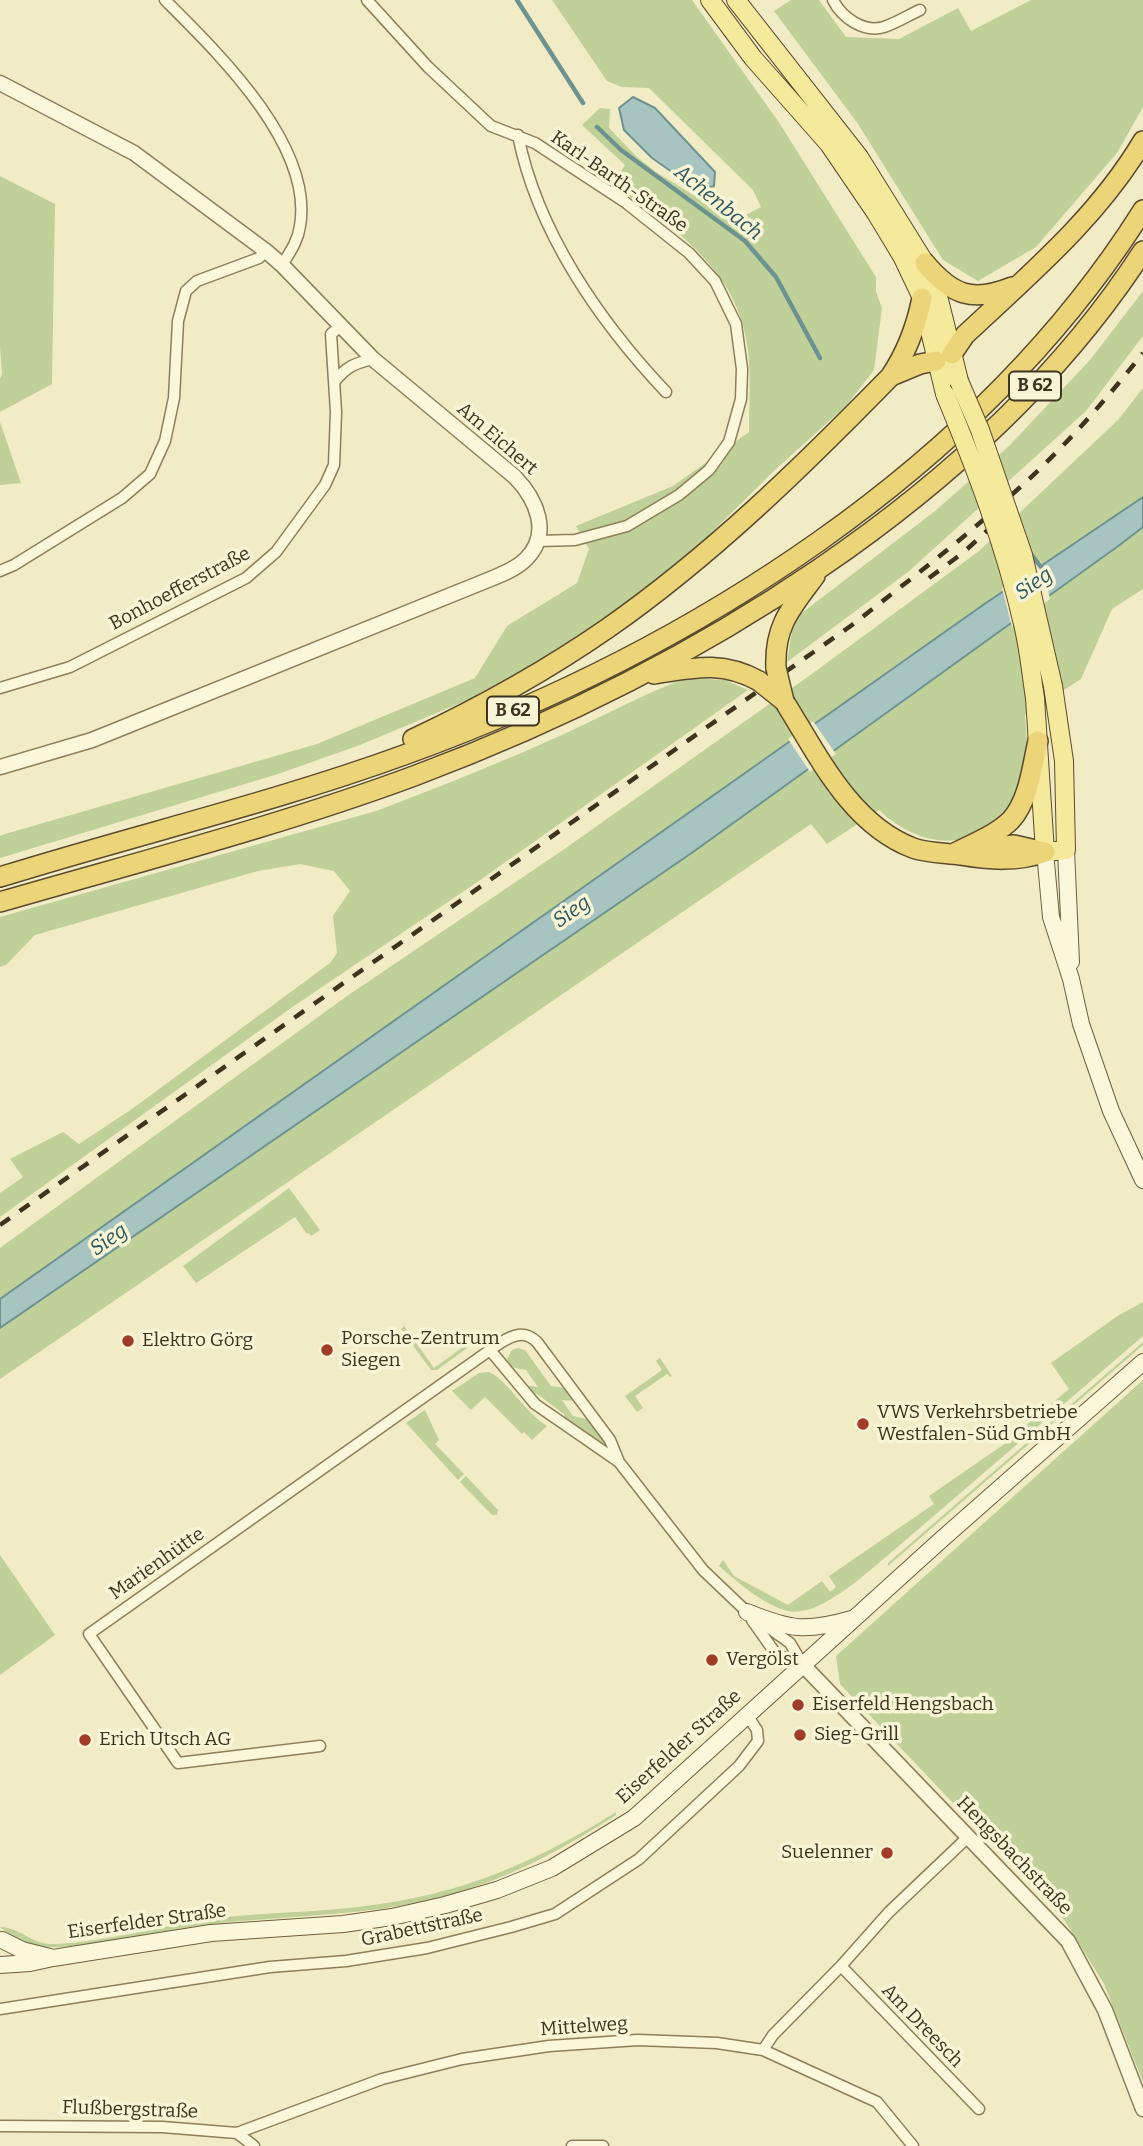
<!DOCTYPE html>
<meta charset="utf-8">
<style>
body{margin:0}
canvas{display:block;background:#f1ecc6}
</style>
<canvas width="1143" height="2146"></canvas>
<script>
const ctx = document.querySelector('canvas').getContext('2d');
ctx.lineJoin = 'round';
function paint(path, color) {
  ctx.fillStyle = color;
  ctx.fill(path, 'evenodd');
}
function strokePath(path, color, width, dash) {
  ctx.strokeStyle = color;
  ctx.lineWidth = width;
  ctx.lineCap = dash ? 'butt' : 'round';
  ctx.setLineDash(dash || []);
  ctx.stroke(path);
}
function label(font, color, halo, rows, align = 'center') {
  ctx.font = font + ' Bitter,serif';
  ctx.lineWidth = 7;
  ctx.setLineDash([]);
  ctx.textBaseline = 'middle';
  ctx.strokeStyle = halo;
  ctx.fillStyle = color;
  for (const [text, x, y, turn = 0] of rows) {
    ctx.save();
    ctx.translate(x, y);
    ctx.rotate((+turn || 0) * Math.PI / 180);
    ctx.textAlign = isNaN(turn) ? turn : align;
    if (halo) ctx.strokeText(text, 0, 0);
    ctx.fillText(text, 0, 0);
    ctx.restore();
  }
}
paint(new Path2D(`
 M 552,0 L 692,0 L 780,124 L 876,277 L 876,292 L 882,308 L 874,370 L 846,406 L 777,468 L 700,544 L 646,590 L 546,657 L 482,694 L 360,745 L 278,774 L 0,858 L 0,836 L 5,834 L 317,744 L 475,678 L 507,626 L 577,583 L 589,549 L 576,526 L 673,486 L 749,432 C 749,405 751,377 748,351 C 740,271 673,226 612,185 L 625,165 L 582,125 L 600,108 L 610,109 L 609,128 L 637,157 L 656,172 L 695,196 L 720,194 L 736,220 L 761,207 L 753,190 L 649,88 L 622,87 L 607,81 Z
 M 791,0 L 819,0 L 846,37 L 899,39 L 958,8 L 971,31 L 1031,0 L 1143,0 L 1143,107 L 1117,153 L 1036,247 L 978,281 L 943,260 L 858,124 L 774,11 Z
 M 0,176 L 55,204 L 52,384 L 0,412 L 0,379 L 2,374 L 0,347 Z
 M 1143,291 L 1143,336 L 1086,411 L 908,572 L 787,662 L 794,619 L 935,511 L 1009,446 L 1090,360 Z
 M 1143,388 L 1143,497 L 983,605 L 0,1299 L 0,1248 L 347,996 L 563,850 L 809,676 L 979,551 L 1118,420 Z
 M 0,422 L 21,483 L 0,485 Z
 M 1143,527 L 1143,589 L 1112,609 L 1081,679 L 1025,715 C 1026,732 1029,753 1025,769 C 1006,846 935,863 879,810 L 827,844 L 811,824 L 0,1379 L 0,1328 L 693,852 Z
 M 686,678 L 725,680 L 748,690 L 476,883 L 291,1008 L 0,1217 L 0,1193 L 23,1177 L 10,1159 L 63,1132 L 79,1144 L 132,1109 L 330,963 L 337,953 L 333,916 L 350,891 L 334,871 L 300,864 L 258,871 L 35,935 L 6,965 L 0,967 L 0,917 L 376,811 C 439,787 503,762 564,734 C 605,715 644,694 686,678 Z
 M 289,1188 L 320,1230 L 311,1236 L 309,1233 L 307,1234 L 295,1217 L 196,1283 L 183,1266 Z
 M 1143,1302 L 1143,1336 L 886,1557 C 864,1575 818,1618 788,1611 C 765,1606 737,1582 719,1566 L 723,1560 L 734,1576 L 788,1605 L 822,1581 L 830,1592 L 836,1587 L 829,1576 L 934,1504 L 929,1496 L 1003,1445 L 1069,1389 L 1051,1363 L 1119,1315 Z
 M 404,1326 L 434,1368 L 481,1334 L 481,1338 L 437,1370 L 431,1370 L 401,1329 Z
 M 1143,1342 L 1143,1345 L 888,1566 L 888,1563 Z
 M 518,1348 L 525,1350 L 551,1386 L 565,1388 L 575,1401 L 562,1400 L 573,1416 L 587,1419 L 606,1445 L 565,1421 L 564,1414 L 537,1394 L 530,1393 L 524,1385 L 538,1387 L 526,1370 L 511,1367 L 507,1359 L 512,1350 Z
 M 660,1358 L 672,1376 L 670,1377 L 667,1374 L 635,1396 L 643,1408 L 637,1412 L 625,1396 L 662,1370 L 656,1361 Z
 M 489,1372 C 510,1382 523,1411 547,1426 L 532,1440 L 524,1432 L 522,1434 L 485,1397 L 471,1410 L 452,1391 L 479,1373 Z
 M 1143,1380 L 1143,2082 L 1104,1984 L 1065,1921 L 840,1684 L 836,1656 Z
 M 425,1410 L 439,1440 L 435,1444 L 464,1474 L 458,1480 L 406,1423 Z
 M 466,1476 L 498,1510 L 497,1515 L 492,1515 L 460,1482 Z
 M 0,1555 L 55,1635 L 0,1675 Z
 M 616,1812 L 616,1815 C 571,1844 525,1870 474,1887 C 389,1917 300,1914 211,1924 C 159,1930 106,1947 53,1947 C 33,1948 15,1940 0,1927 C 23,1928 31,1945 54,1944 C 107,1942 159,1926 211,1919 C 253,1913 296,1913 338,1909 C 446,1900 525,1869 616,1812 Z`), '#bfd099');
const water = new Path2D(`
 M 633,97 L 655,108 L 715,172 L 714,186 L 699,191 L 652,158 L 624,130 L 619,108 Z
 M 1143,497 L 1143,527 L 1121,544 L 693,852 L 0,1328 L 0,1299 L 983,605 Z`);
paint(water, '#a7c4c1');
strokePath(water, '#6d9391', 2);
paint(new Path2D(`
 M 1041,561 L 1050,599 L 1012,627 L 1002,588 Z
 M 813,721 L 836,754 L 810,772 L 788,739 Z`), '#f1ecc6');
strokePath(new Path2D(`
 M 517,0 L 583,103
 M 597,127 L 621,150 L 745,241 L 776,277 L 820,358
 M 1028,550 L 1044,571`), '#6d9391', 4.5);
const minor = new Path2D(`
 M 165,0 C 217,52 314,145 300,226 C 298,241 290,252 282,265
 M 367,0 L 428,67 L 491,126 L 535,143 L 625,202 L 689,253 L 715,281 L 736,324 L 742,369 L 741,399 L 729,442 L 709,470 L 679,495 L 627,526 L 575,540 L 537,541
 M 833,0 C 842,18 864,33 884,27 C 896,23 909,15 920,10
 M 518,135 C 537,232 600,322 666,392
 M 335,381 C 346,367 355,363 373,359
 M 0,571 L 14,565 L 122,498 L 150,474 L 165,441 L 174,398 L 178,321 L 186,291 L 197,281 L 259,258 L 266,251
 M 0,688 L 70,667 L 246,578 L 276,552 L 325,485 L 334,465 L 336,412 L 331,334 L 341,326
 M 490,1350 L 535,1404 L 619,1462
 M 752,1620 L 776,1654 L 803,1665
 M 320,1746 L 178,1763 L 89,1634 L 500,1343 C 513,1335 524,1330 537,1342 L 610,1440 L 619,1462 L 703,1570 L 747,1612 L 790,1643 L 803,1665
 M 841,1966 L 979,2109
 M 0,2009 L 270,1967 L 346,1961 L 427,1948 L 511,1927 L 555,1914 L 639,1859 L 739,1766 L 758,1741 L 757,1730 L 747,1715
 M 763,2050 L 773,2035 L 841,1966 L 889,1912 L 969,1836
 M 0,2126 L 162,2127 L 237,2133 L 254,2146
 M 237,2133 L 382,2079 L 462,2059 L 549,2046 L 638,2040 L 717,2043 L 763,2050 L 877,2102 L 913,2146
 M 572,2146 L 603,2146`);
const tertiary = new Path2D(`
 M 0,83 L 134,153 L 266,251 L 282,265 L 373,359 L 515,477 C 536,499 552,533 526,559 C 517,568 505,573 493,578 L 92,740 L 0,767
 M 803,1665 L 1068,1941 L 1105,2010 L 1143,2109`);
const secondary = new Path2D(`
 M 1066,850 L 1071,962
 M 1045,852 L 1051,917 L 1071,979 L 1081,1024 L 1111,1111 L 1143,1180
 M 747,1612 C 791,1630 806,1632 852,1619
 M 2,1940 L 22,1950 L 50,1957
 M 0,1965 L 30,1963 L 53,1958 L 211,1933 L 343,1924 L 392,1917 L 445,1905 L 497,1890 L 552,1868 L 634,1818 L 942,1539 L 1143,1362`);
const primary = new Path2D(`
 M 710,0 L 753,58 L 829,144 L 876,213 L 902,256 L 922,298 L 945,394
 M 736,0 L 859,157 L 925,263 L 939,300 L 959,381
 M 1035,698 L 1045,852 L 1066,850 L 1064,761 L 1053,686`);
const trunk = new Path2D(`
 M 925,263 C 952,295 972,303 1012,287
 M 952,354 L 965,335 C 1030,274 1097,218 1143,141
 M 891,376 L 920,364 L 936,361
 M 776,668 C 774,626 791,608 815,576
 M 654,674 C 692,668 722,660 759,681
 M 784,701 C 818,755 850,824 913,848 C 927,853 945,853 960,855 C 989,860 1018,862 1045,852
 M 413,739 C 481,707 546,671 608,628 C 711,556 802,467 890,377 C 907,352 916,328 922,298
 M 981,849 L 1014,845 L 1044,852
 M 953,854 C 972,844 996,835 1011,820 C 1029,800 1032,767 1038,741
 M 0,877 C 135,835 272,803 404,755 C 689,652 979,470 1143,210
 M 0,902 C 138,862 279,826 414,776 C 684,675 983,498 1143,251`);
strokePath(minor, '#8d7f5a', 13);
strokePath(tertiary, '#8d7f5a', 17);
strokePath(secondary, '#6f5f3d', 18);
strokePath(primary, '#5b4b2e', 20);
strokePath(trunk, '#5b4b2e', 22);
strokePath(minor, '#fbf7da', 10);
strokePath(tertiary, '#fbf7da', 14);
strokePath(secondary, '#fbf7da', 16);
strokePath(primary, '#f5e99c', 18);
strokePath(trunk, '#ecd478', 19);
strokePath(new Path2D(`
 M 929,578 L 964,552 L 991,527
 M 0,1225 L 852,625 C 908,581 965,538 1017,490 C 1063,449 1105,401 1143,353`), '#3d331f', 4.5, [12, 12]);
const primaryBridge = new Path2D(`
 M 959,381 L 980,430 L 1023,555 L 1053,686
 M 945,394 C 976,469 1005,545 1023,624 C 1029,648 1031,673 1035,698`);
const trunkBridge = new Path2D(`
 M 776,668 L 784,701
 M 759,681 L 784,701`);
strokePath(primaryBridge, '#5b4b2e', 20, []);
strokePath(trunkBridge, '#5b4b2e', 22, []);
strokePath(primaryBridge, '#f5e99c', 18);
strokePath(trunkBridge, '#ecd478', 19);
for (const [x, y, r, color] of [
 [128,1341,7,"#a03c27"],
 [327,1350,7,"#a03c27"],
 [863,1424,7,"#a03c27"],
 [712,1660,7,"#a03c27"],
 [798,1705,7,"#a03c27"],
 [800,1735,7,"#a03c27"],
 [85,1740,7,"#a03c27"],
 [887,1853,7,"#a03c27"]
]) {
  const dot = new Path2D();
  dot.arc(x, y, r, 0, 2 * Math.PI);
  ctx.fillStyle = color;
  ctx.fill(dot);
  strokePath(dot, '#f8f4d6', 2.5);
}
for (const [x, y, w] of [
 [1035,386,52],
 [513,711,52]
]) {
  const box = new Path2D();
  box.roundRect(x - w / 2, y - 14.5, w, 29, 5);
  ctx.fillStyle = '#f8f4d6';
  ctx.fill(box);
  strokePath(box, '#3d331f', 2);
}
label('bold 18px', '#3d331f', null, [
 ["B 62",1035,386],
 ["B 62",513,711]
]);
label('19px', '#3d331f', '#f8f4d6', [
 ["Karl-Barth-Straße",619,182,35],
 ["Am Eichert",497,439,41],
 ["Bonhoefferstraße",180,589,-28],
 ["Marienhütte",157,1564,-35],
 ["Eiserfelder Straße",679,1747,-42],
 ["Hengsbachstraße",1014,1856,46],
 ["Eiserfelder Straße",147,1922,-8],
 ["Grabettstraße",422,1928,-12],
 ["Am Dreesch",922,2026,46],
 ["Mittelweg",584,2027,-4],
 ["Flußbergstraße",130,2110,2]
]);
label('19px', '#3d331f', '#f8f4d6', [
 ["Porsche-Zentrum",341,1339],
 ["Siegen",341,1361],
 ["Elektro Görg",142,1341],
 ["VWS Verkehrsbetriebe",877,1413],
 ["Westfalen-Süd GmbH",877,1435],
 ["Vergölst",726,1660],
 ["Eiserfeld Hengsbach",812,1705],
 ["Sieg-Grill",814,1735],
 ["Erich Utsch AG",99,1740],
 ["Suelenner",873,1853,"right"]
], 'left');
label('italic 21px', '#2d575d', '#f8f4d6', [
 ["Achenbach",718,203,39],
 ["Sieg",1034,584,-35],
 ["Sieg",572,912,-35],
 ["Sieg",109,1240,-35]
]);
</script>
